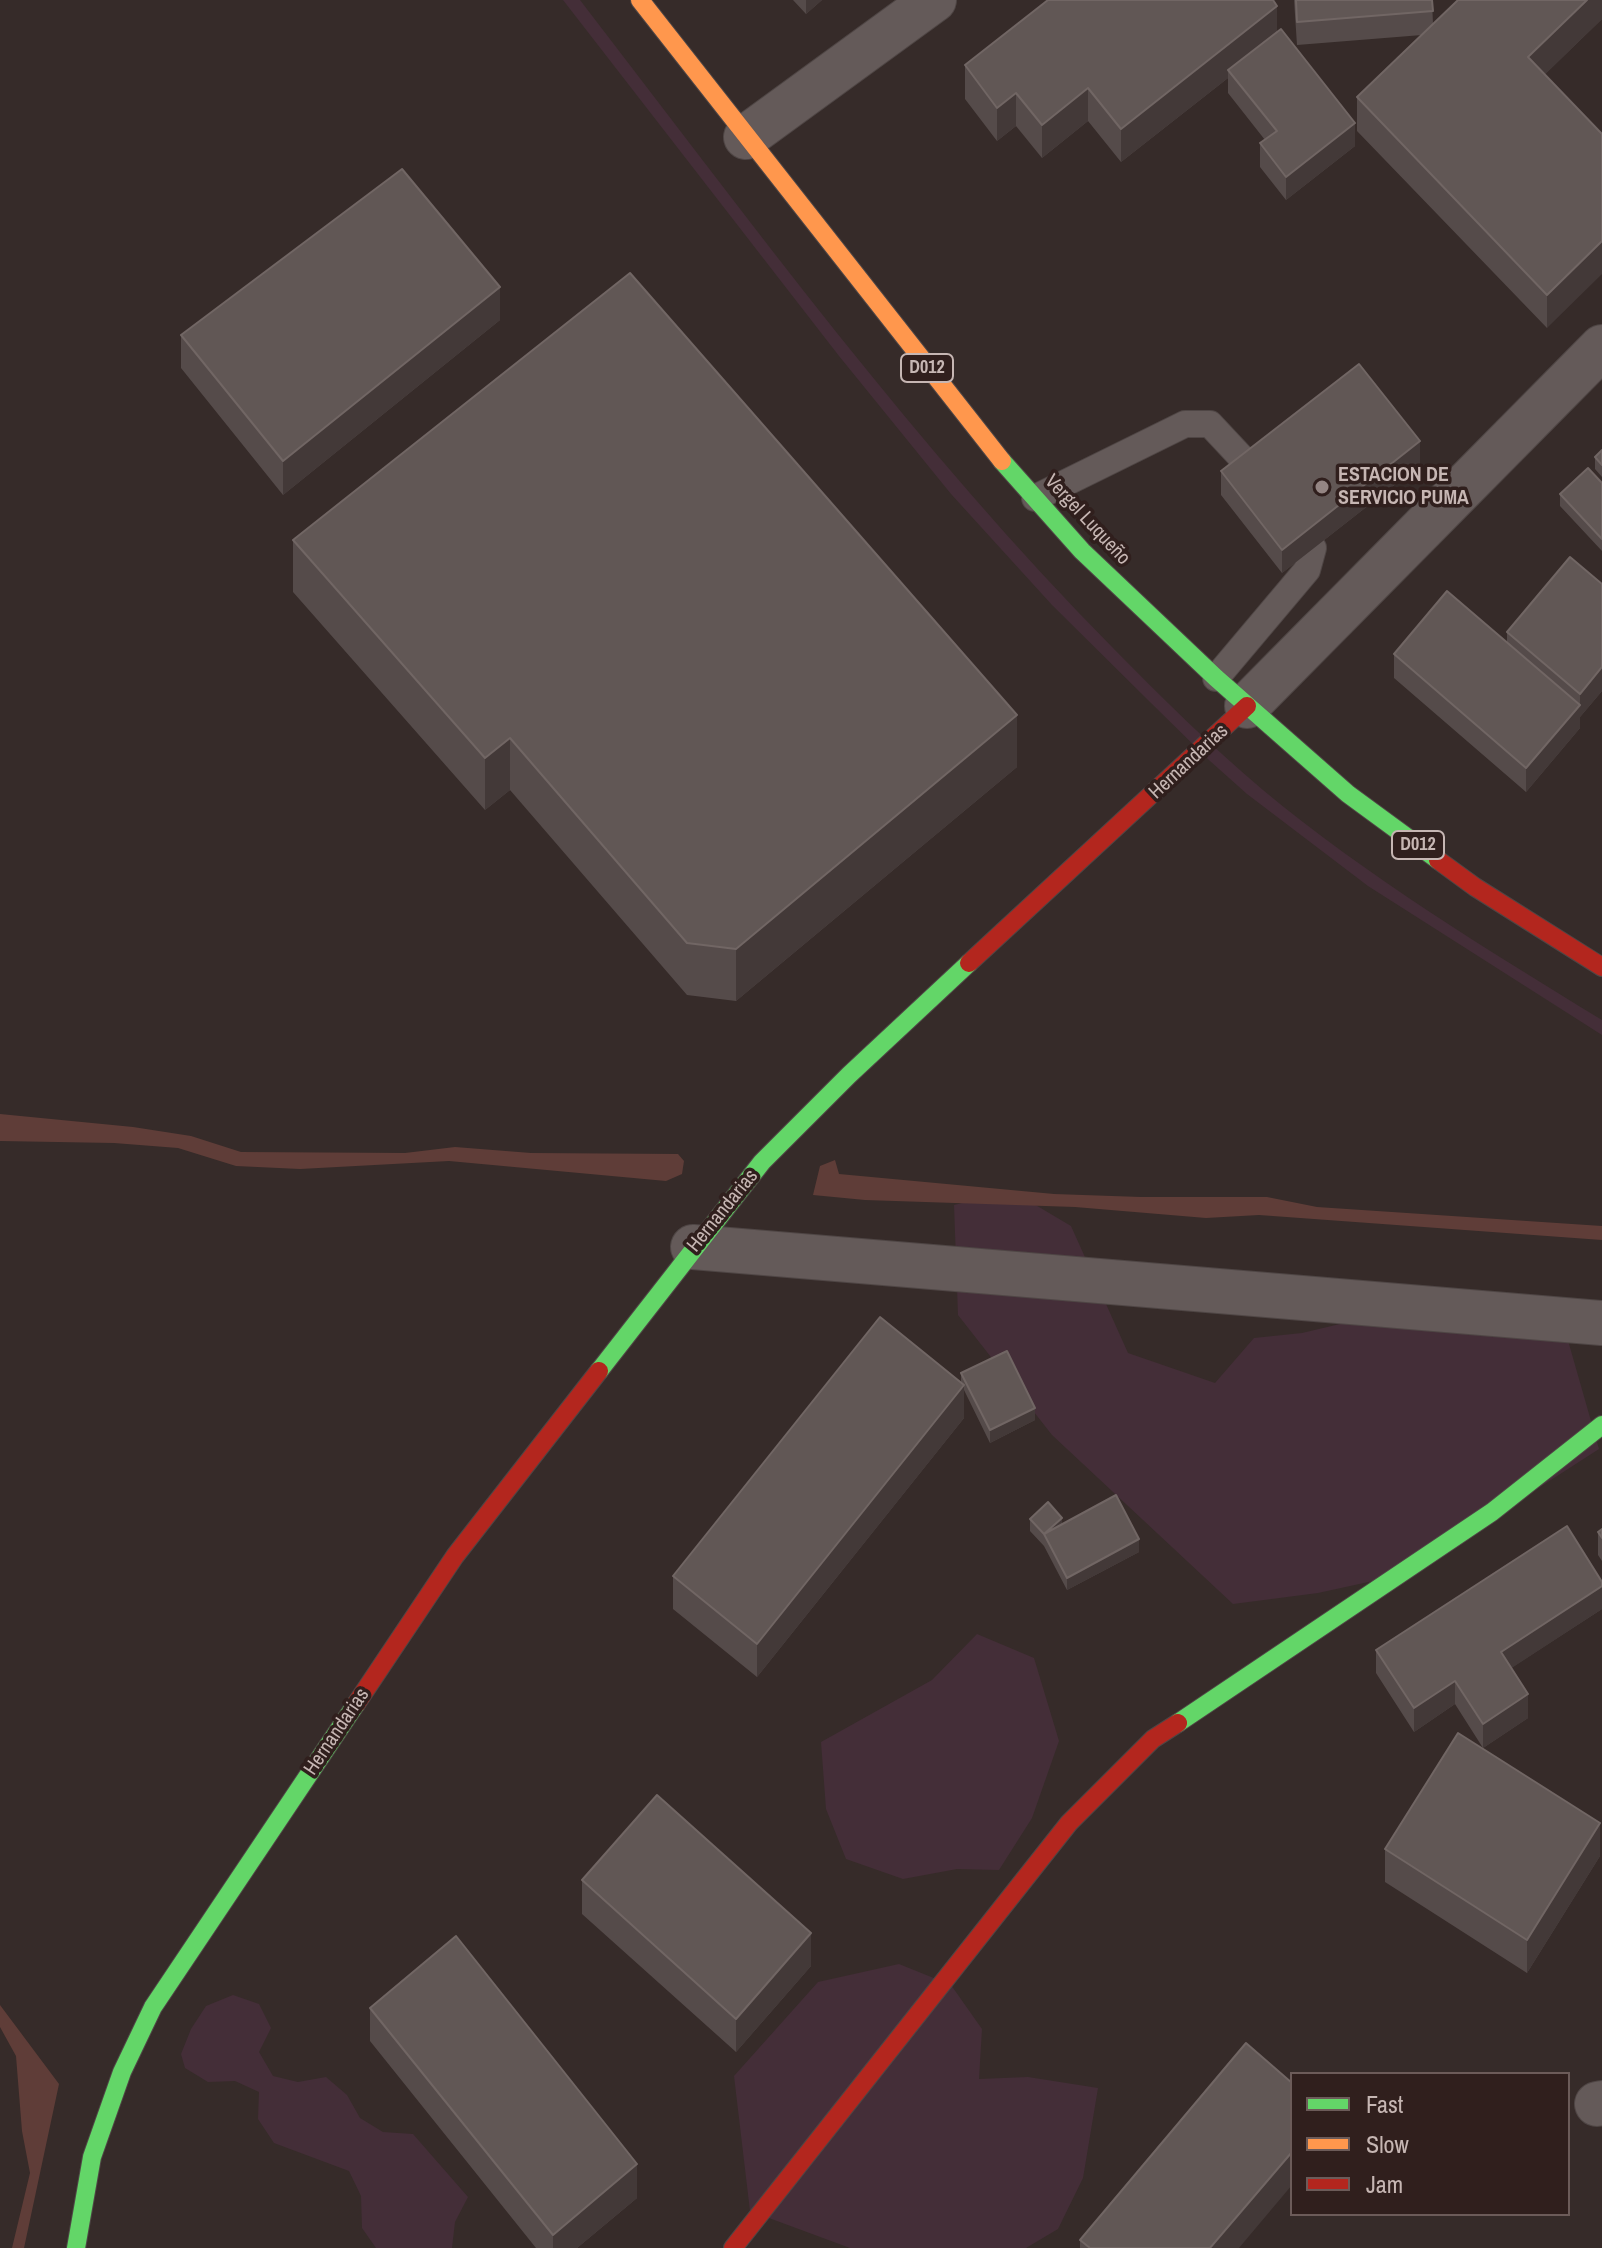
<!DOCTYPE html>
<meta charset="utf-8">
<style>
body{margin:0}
#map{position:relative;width:1602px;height:2248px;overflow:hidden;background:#362b29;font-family:"Archivo Narrow",sans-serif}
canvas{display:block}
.legend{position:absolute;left:1290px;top:2072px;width:280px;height:144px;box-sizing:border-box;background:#301f1d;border:2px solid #6c5b59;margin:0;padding:10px 14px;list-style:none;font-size:24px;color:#c6b6b3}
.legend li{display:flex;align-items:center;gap:16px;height:40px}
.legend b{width:40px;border:2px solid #6c5b59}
</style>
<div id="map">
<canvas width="1602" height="2248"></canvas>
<ul class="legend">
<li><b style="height:10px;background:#63d668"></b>Fast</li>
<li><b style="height:10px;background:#ff974d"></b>Slow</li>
<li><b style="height:10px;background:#b3261e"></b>Jam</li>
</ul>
</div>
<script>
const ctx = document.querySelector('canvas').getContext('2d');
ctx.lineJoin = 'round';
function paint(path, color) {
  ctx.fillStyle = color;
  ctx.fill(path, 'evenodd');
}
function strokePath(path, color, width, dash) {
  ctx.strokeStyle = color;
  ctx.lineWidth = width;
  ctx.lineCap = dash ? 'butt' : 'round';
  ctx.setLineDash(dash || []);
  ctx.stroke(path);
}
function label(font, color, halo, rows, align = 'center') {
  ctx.font = font + ' "Archivo Narrow",sans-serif';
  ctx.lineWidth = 7;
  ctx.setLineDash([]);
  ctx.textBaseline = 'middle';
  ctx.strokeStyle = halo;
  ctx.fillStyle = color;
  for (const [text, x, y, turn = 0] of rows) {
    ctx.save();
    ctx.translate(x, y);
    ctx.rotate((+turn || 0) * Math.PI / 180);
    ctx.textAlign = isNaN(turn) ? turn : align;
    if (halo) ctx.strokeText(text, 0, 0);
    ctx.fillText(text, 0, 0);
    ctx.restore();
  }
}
paint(new Path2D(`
 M 563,0 L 580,0 C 751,222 917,450 1114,649 C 1162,698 1211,746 1263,790 C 1368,877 1486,949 1602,1020 L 1602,1035 L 1368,886 L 1247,794 L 1210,761 L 1151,703 L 1052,605 L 951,494 L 839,356 Z
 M 1012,1191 L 1071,1226 L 1128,1353 L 1215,1383 L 1254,1338 L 1302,1333 L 1403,1309 L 1567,1337 L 1599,1449 L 1405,1574 L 1318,1593 L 1233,1604 L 1052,1435 L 958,1315 L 954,1205 Z
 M 977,1634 L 1034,1658 L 1059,1741 L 1032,1818 L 999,1870 L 957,1869 L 903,1879 L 846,1859 L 826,1809 L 821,1742 L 932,1680 Z
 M 899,1964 L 951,1985 L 982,2029 L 979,2079 L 1028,2077 L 1098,2088 L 1083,2178 L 1058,2229 L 1026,2248 L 850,2248 L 750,2211 L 734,2076 L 818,1982 Z
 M 233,1995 L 259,2004 L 271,2028 L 259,2052 L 273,2076 L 298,2082 L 326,2077 L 347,2095 L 360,2118 L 383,2132 L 413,2134 L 468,2197 L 455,2222 L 452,2248 L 376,2248 L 362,2228 L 361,2196 L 349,2171 L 274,2143 L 258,2119 L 259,2092 L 235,2081 L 208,2082 L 185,2068 L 181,2054 L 191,2029 L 206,2006 Z`), '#442e38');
paint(new Path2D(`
 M 0,1114 L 133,1127 L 191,1136 L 241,1152 L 405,1153 L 455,1147 L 531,1153 L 678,1154 L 684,1161 L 682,1174 L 666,1181 L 449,1161 L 300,1169 L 236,1166 L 178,1148 L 114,1143 L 0,1141 Z
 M 835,1160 L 839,1174 L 1054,1194 L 1141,1197 L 1267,1197 L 1317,1207 L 1602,1226 L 1602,1240 L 1259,1215 L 1206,1218 L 1075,1207 L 865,1200 L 813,1195 L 820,1166 Z
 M 0,2005 L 59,2084 L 24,2248 L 12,2248 L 30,2173 L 22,2131 L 16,2056 L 0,2027 Z`), '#5f3d38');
const lane = new Path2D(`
 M 1035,498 L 1185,424 L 1210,424 L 1254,471
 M 1216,678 L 1307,570 L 1313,548`);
const street = new Path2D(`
 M 746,137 L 934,0
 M 1247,706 L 1602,347
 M 693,1247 L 1602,1323
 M 1597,2104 L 1602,2103`);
const fast = new Path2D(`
 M 1002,461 L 1082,551 L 1216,678 L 1348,794 L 1438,860
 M 599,1371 L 762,1162 L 849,1075 L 969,963
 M 1178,1723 L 1492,1512 L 1602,1425
 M 76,2248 L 92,2157 L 122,2072 L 153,2007 L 356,1704`);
const slow = new Path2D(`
 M 640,0 L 1002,461`);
const jam = new Path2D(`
 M 1438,860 L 1475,887 L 1602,967
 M 969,963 L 1247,706
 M 356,1704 L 455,1556 L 599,1371
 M 733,2248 L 1069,1823 L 1153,1739 L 1178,1723`);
strokePath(lane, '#4f4645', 28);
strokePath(street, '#4f4645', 46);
strokePath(fast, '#4f4645', 20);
strokePath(slow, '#4f4645', 20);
strokePath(jam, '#4f4645', 20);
strokePath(lane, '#645a59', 26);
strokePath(street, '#645a59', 44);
strokePath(fast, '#63d668', 18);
strokePath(slow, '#ff974d', 18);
strokePath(jam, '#b3261e', 18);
paint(new Path2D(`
 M 793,0 L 822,0 L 806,14 Z
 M 1294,0 L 1432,0 L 1433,24 L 1602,0 L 1602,19 L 1544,75 L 1602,134 L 1547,328 L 1357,131 L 1357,97 L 1422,35 L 1297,45 Z
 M 1277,31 L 1355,146 L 1286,200 L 1260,167 L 1260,143 L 1265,140 L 1228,93 L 1228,78 L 1121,162 L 1088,121 L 1042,158 L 1016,126 L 997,141 L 965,99 L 965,65 Z
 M 500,320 L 283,495 L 181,368 L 181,335 Z
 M 1602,450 L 1602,477 L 1595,469 L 1595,457 Z
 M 1420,465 L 1282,573 L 1221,495 L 1221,471 Z
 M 1602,483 L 1602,551 L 1560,506 L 1560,494 Z
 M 293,540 L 1017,767 L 736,1001 L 687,995 L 510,790 L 485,810 L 293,592 Z
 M 1602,584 L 1602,691 L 1580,717 L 1580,728 L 1526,792 L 1394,678 L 1394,654 L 1507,642 L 1507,632 Z
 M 961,1373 L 1035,1420 L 990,1443 L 964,1390 L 964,1418 L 757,1677 L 673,1609 L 673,1576 L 961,1383 Z
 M 1030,1519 L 1062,1525 L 1139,1552 L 1067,1590 L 1044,1546 L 1030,1531 Z
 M 1602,1529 L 1602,1561 L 1598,1555 L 1598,1532 Z
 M 1602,1582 L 1602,1609 L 1511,1668 L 1528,1718 L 1483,1748 L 1455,1704 L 1414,1732 L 1376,1673 L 1376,1650 Z
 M 1385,1849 L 1600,1856 L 1527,1973 L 1385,1882 Z
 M 582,1880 L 811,1966 L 736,2052 L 582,1914 Z
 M 370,2008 L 637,2198 L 577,2248 L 536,2248 L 370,2041 Z
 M 1080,2240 L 1239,2248 L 1080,2248 Z`), '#554b4a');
paint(new Path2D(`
 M 806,0 L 822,0 L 806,14 Z
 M 1587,0 L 1602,0 L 1602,19 L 1528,91 L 1528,57 Z
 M 1277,6 L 1277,39 L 1228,70 L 1228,78 L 1121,162 L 1121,129 Z
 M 1088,88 L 1088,121 L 1042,158 L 1042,125 Z
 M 1016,93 L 1016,126 L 997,141 L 997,108 Z
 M 1355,123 L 1355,146 L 1286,200 L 1286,177 Z
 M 1602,241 L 1602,274 L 1547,328 L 1547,295 Z
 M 500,287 L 500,320 L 283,495 L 283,461 Z
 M 1420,441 L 1420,465 L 1282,573 L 1282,550 Z
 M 1602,667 L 1602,691 L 1580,717 L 1580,694 Z
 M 1580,705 L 1580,728 L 1526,792 L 1526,768 Z
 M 1017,715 L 1017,767 L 736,1001 L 736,949 Z
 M 510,738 L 510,790 L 485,810 L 485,758 Z
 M 964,1385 L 964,1418 L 757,1677 L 757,1644 Z
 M 1035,1408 L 1035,1420 L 990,1443 L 990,1430 Z
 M 1062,1518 L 1062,1530 L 1044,1534 Z
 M 1139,1539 L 1139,1552 L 1067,1590 L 1067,1578 Z
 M 1602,1586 L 1602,1609 L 1501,1675 L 1501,1652 Z
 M 1455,1681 L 1455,1704 L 1414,1732 L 1414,1708 Z
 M 1528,1694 L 1528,1718 L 1483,1748 L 1483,1724 Z
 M 1600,1823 L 1600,1856 L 1527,1973 L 1527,1940 Z
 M 811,1933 L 811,1966 L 736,2052 L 736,2019 Z
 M 1292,2152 L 1292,2185 L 1239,2248 L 1210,2248 Z
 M 637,2164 L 637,2198 L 577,2248 L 553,2248 L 553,2235 Z`), '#433938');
const building = new Path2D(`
 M 1048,0 L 1273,0 L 1277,6 L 1121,129 L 1088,88 L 1042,125 L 1016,93 L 997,108 L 965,65 Z
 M 1296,0 L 1432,0 L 1433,11 L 1297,22 Z
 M 1458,0 L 1587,0 L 1528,57 L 1602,134 L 1602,241 L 1547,295 L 1357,97 Z
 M 1281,29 L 1355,123 L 1286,177 L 1260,143 L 1277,131 L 1228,70 Z
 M 402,169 L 500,287 L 283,461 L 181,335 Z
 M 630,273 L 1017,715 L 736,949 L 687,943 L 510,738 L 485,758 L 293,540 Z
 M 1359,364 L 1420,441 L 1282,550 L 1221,471 Z
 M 1602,450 L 1602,465 L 1595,457 Z
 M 1588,468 L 1602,483 L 1602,539 L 1560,494 Z
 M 1570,557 L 1602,584 L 1602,667 L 1580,694 L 1507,632 Z
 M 1447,591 L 1580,705 L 1526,768 L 1394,654 Z
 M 880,1317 L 964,1385 L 757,1644 L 673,1576 Z
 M 1007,1351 L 1035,1408 L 990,1430 L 961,1373 Z
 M 1116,1495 L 1139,1539 L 1067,1578 L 1044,1534 Z
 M 1048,1502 L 1062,1518 L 1044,1534 L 1030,1519 Z
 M 1567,1526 L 1602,1582 L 1602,1586 L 1501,1652 L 1528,1694 L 1483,1724 L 1455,1681 L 1414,1708 L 1376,1650 Z
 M 1602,1529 L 1602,1538 L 1598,1532 Z
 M 1458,1733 L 1600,1823 L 1527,1940 L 1385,1849 Z
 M 657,1795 L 811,1933 L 736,2019 L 582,1880 Z
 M 456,1936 L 637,2164 L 553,2235 L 370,2008 Z
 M 1246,2043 L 1292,2083 L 1292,2152 L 1210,2248 L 1090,2248 L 1080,2240 Z`);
paint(building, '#615755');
strokePath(building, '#716664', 2);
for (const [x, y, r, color] of [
 [1322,487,8,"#948583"]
]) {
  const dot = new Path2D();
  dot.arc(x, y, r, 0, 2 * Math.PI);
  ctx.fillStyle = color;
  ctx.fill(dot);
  strokePath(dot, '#301f1d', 3);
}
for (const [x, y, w] of [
 [927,368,52],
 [1418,845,52]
]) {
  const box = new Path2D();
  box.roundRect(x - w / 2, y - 14, w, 28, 6);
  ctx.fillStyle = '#301f1d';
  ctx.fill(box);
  strokePath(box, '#c6b6b3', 2);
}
label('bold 18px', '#c6b6b3', null, [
 ["D012",927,368],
 ["D012",1418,845]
]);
label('bold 20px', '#c6b6b3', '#301f1d', [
 ["ESTACION DE",1338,476],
 ["SERVICIO PUMA",1338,499]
], 'left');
label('20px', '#c6b6b3', '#301f1d', [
 ["Vergel Luqueño",1087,520,47],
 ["Hernandarias",1189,762,-43],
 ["Hernandarias",723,1211,-51],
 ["Hernandarias",337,1732,-56]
]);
</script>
